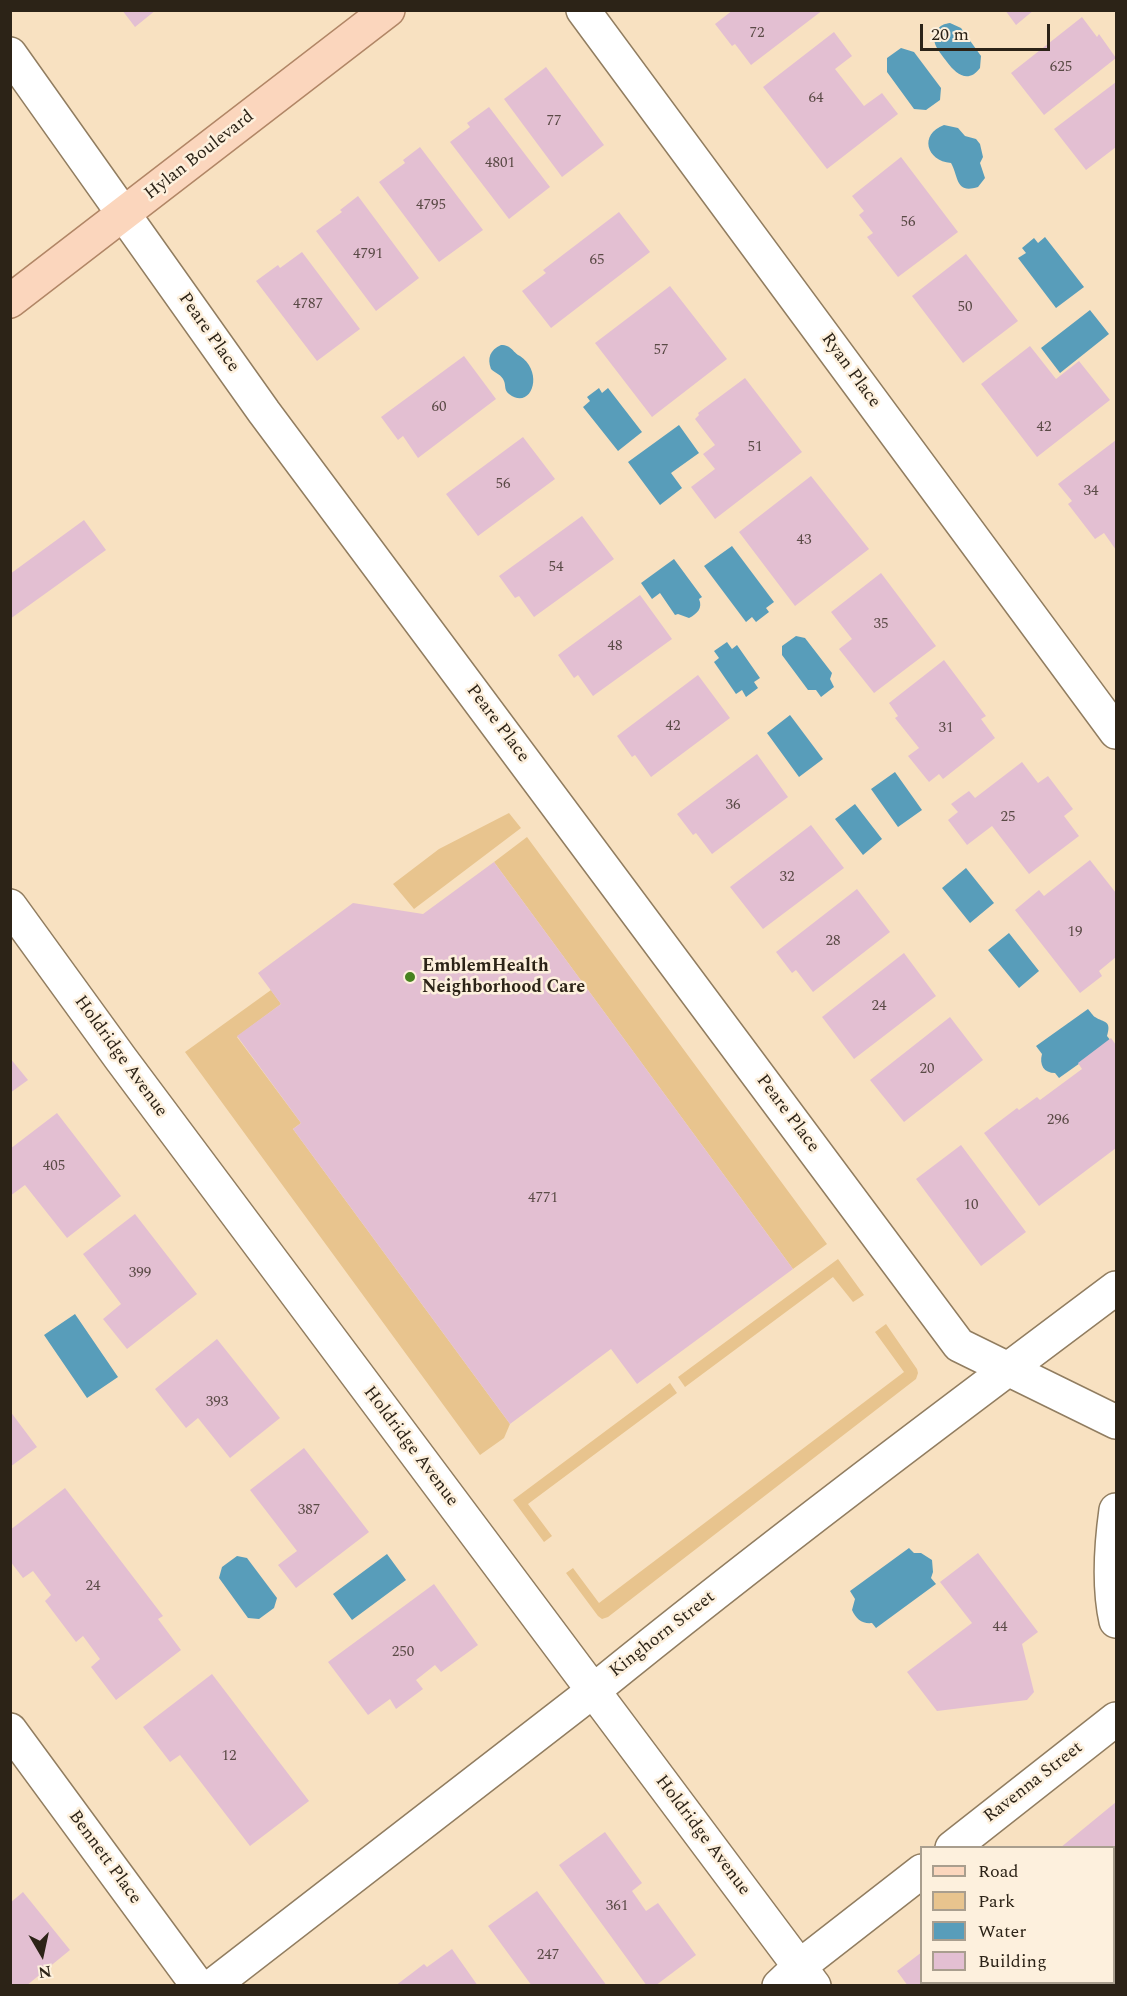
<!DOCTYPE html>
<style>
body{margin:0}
#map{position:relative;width:1127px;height:1996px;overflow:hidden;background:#f8e1c1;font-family:Spectral,serif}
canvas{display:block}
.frame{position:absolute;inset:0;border:12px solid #2c2317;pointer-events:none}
.legend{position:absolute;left:920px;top:1846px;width:195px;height:138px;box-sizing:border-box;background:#fdf0dd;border:2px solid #a99e8e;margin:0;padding:8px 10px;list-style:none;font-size:18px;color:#2c2317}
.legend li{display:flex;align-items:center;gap:12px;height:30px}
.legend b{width:30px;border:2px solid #a99e8e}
.north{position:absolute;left:12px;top:1924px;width:60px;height:60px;-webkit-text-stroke:4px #fdf0dd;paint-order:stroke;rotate:171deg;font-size:16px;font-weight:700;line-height:24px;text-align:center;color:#2c2317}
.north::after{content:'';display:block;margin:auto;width:21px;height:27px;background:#2c2317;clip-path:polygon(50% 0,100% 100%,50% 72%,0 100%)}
.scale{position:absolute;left:920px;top:24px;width:130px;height:27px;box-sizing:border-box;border:3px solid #2c2317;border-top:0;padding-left:8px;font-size:18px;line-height:21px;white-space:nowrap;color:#2c2317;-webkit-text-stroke:4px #fdf0dd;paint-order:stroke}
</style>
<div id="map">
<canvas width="1127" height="1996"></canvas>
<div class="frame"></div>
<ul class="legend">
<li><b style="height:8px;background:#fbd6bd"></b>Road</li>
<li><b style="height:16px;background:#e8c48e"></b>Park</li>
<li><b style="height:16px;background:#589dba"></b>Water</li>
<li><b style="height:16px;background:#e3bfd2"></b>Building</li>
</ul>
<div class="north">N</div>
<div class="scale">20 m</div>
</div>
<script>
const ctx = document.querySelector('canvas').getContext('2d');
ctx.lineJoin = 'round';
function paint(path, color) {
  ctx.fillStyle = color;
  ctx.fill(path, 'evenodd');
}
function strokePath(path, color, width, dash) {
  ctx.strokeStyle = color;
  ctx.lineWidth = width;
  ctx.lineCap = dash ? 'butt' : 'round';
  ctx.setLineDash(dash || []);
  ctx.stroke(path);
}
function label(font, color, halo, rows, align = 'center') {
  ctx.font = font + ' Spectral,serif';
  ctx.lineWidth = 5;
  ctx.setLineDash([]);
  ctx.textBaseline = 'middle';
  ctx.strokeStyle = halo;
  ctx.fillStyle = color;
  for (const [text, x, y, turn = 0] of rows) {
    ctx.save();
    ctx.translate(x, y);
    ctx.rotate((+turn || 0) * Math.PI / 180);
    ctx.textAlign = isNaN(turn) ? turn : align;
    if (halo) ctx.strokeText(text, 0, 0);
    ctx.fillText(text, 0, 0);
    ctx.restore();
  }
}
paint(new Path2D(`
 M 509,813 L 521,828 L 414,909 L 393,884 L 439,849 Z
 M 527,837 L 827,1244 L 793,1269 L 494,862 Z
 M 271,990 L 281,1004 L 237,1037 L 301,1123 L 293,1129 L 510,1424 L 504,1438 L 480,1455 L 185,1052 Z
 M 838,1259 L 864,1295 L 853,1302 L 833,1277 L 685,1387 L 678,1377 Z
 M 886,1324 L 917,1369 L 918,1373 L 916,1379 L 608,1617 L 602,1619 L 598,1616 L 566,1573 L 573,1568 L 599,1603 L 904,1372 L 875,1332 Z
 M 670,1383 L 677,1393 L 528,1504 L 552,1536 L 544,1542 L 513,1500 Z`), '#e8c48e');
paint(new Path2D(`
 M 950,23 L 961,28 L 981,56 L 980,68 C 968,84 956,74 947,62 C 940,52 928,41 938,29 C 942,24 945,24 950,23 Z
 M 901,48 L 914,52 L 941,88 L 940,100 L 926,110 L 914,109 L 887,72 L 887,58 Z
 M 944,125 L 958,128 L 965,136 L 976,139 L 980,144 L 983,157 L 980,163 L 985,178 L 978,187 C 955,194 959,177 951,163 C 926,161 919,134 944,125 Z
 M 1045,237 L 1084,287 L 1056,308 L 1018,258 L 1026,253 L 1022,248 L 1034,238 L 1038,243 Z
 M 1090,310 L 1109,334 L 1060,373 L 1041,348 Z
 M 501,345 C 512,345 512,352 520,356 C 545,373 531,411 509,394 C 504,390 506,386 504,381 C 502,375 495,373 491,369 C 487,358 490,350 501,345 Z
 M 599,388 L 602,393 L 608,388 L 642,432 L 618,451 L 583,407 L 590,401 L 587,397 Z
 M 679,425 L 699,453 L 671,473 L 682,488 L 660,505 L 628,462 Z
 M 732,546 L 774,602 L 766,608 L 769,612 L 756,622 L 752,617 L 746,622 L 704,566 Z
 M 674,559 L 702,597 L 699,599 C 703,608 697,614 689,618 L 678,614 L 675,615 L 660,593 L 652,599 L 641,583 Z
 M 796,636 L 805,638 L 832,673 L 830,679 L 834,687 L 821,697 L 816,690 L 808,690 L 782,655 L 782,646 Z
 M 727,642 L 732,649 L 737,645 L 760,678 L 754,682 L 758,688 L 746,697 L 742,690 L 736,694 L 714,662 L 719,658 L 714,651 Z
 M 790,715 L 823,759 L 799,777 L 767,733 Z
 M 895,772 L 922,810 L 898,827 L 871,789 Z
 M 855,804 L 882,839 L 863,855 L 835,819 Z
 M 966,868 L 994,903 L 970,923 L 942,888 Z
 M 1009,933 L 1039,971 L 1019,988 L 988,950 Z
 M 1088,1009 C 1089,1010 1094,1017 1095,1017 C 1104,1023 1112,1020 1107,1036 L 1111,1041 L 1059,1078 L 1055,1073 C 1044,1073 1039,1065 1042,1054 L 1036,1046 Z
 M 75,1314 L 118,1377 L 87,1398 L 44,1335 Z
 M 909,1548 L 914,1553 L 921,1553 L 932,1560 L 933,1572 L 931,1578 L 936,1584 L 876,1628 L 872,1623 C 862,1624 856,1619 852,1610 L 855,1599 L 850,1591 Z
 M 387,1554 L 406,1580 L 352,1620 L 333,1594 Z
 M 237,1556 L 247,1558 L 277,1598 L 274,1608 L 259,1619 L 248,1618 L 219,1578 L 222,1567 Z`), '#589dba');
paint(new Path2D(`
 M 122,10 L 156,10 L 135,27 Z
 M 733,10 L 823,10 L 751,65 L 735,44 L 732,46 L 715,24 Z
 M 1005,10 L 1034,10 L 1016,25 Z
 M 1082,17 L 1097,37 L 1099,34 L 1116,58 L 1044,115 L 1011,73 Z
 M 834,32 L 852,56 L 835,69 L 864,106 L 882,93 L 898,114 L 827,169 L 763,87 Z
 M 546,67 L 604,145 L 562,177 L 504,99 Z
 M 1116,82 L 1116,147 L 1086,170 L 1054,129 Z
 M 489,107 L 550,187 L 509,219 L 450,142 L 470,127 L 467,123 Z
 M 420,147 L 483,230 L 439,262 L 379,182 L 405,163 L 403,160 Z
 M 901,157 L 958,232 L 898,277 L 867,237 L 873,233 L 859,215 L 864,211 L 852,196 Z
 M 358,196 L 419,278 L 376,311 L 316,231 L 342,212 L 340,210 Z
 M 619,212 L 650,252 L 551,328 L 522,291 L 546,273 L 543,270 Z
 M 302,252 L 360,329 L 317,361 L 256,281 L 278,265 L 280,268 Z
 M 966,254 L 1018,321 L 963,363 L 912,296 Z
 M 670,286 L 727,359 L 652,417 L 595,343 Z
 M 1030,346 L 1056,379 L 1079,361 L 1110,400 L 1037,457 L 981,384 Z
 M 464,356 L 496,399 L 418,458 L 403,436 L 398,440 L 381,417 Z
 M 745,378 L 802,452 L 715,519 L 691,487 L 715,469 L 703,454 L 715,445 L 695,419 L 699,415 L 698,413 Z
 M 523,437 L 555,479 L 478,536 L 446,494 Z
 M 1116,440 L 1116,550 L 1104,533 L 1095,539 L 1068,504 L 1072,501 L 1058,484 Z
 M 811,476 L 869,549 L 795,606 L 739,532 Z
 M 582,516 L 614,559 L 534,617 L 519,596 L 515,598 L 499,576 Z
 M 84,520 L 106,550 L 10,619 L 10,574 Z
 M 881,573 L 936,646 L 874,693 L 839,649 L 852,639 L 831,612 Z
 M 640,595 L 672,639 L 593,696 L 578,675 L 574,678 L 558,655 Z
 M 944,660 L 986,716 L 981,719 L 995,738 L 943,779 L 939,774 L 929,782 L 908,756 L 919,748 L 895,718 L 898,716 L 889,703 Z
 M 698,675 L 730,718 L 651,777 L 635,755 L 632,757 L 617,736 Z
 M 757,754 L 788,797 L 712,854 L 696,833 L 693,835 L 677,814 Z
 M 1022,762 L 1038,783 L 1048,776 L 1073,809 L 1064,816 L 1079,836 L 1029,874 L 992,826 L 967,845 L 948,820 L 958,812 L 951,804 L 969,791 L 975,798 Z
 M 811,825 L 844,868 L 763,929 L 730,887 Z
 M 1090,860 L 1116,893 L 1116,957 L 1099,971 L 1102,976 L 1080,993 L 1015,910 L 1039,890 L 1044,896 Z
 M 494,862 L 793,1269 L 637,1384 L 611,1349 L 510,1424 L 293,1129 L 301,1123 L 237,1036 L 281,1004 L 258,973 L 353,903 L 423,914 Z
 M 857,889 L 890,932 L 813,992 L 796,970 L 792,973 L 776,952 Z
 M 904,953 L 936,996 L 854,1059 L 822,1017 Z
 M 950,1017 L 983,1060 L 904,1122 L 870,1080 Z
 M 1111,1038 L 1116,1045 L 1116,1148 L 1039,1206 L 984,1133 L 1017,1108 L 1019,1110 L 1037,1097 L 1040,1100 L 1082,1069 L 1078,1063 Z
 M 10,1058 L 28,1080 L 10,1093 Z
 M 57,1113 L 121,1196 L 67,1238 L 25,1185 L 10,1196 L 10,1149 Z
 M 961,1145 L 1026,1232 L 981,1266 L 916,1179 Z
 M 135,1214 L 197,1294 L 127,1349 L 103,1319 L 121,1304 L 83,1254 Z
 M 217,1339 L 280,1418 L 230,1458 L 198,1418 L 186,1428 L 155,1389 Z
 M 10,1411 L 37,1447 L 10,1467 Z
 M 304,1448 L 369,1532 L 296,1588 L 278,1565 L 297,1551 L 250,1490 Z
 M 65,1488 L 163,1616 L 158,1619 L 181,1650 L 116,1700 L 91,1667 L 100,1659 L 83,1636 L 76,1642 L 45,1601 L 51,1595 L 33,1571 L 23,1578 L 10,1561 L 10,1530 Z
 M 978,1553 L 1038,1632 L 1022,1644 L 1034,1692 L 1027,1700 L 937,1711 L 907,1672 L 972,1623 L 940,1582 Z
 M 434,1584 L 478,1645 L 441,1672 L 435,1665 L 416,1680 L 423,1689 L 396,1709 L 390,1699 L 368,1715 L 328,1662 Z
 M 212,1674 L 309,1801 L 250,1846 L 180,1755 L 170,1762 L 143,1727 Z
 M 1116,1802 L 1116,1890 L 1114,1892 L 1114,1848 L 1060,1848 Z
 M 605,1832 L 642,1883 L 632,1891 L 646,1911 L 658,1903 L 696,1955 L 655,1986 L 647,1986 L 559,1865 Z
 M 537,1891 L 607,1986 L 532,1986 L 488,1926 Z
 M 23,1892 L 70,1950 L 26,1986 L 10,1986 L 10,1903 Z
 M 452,1949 L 478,1986 L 395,1986 L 424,1964 L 427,1967 Z
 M 922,1952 L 922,1982 L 1001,1982 L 997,1986 L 908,1986 L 897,1971 Z`), '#e3bfd2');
const street = new Path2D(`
 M 583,10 L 1116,732
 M 10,54 L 264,412 L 959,1345 L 1116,1422
 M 10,906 L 121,1059 L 814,1986
 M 1116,1510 C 1111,1546 1108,1585 1116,1621
 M 10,1730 L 198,1986
 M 952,1848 L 1116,1719
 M 212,1986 L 593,1691 C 764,1552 940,1420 1116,1288
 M 779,1986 L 800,1966 L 922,1871`);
const primary = new Path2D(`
 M 10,301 L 388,10`);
strokePath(street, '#917d60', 36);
strokePath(primary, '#b18666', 36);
strokePath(street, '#fff', 33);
strokePath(primary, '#fbd6bd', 33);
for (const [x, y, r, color] of [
 [410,977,6,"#46821f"]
]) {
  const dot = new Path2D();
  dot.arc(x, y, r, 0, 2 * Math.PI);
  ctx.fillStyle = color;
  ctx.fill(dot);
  strokePath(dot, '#fdf0dd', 2);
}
label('15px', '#5a4a46', null, [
 ["72",757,34],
 ["625",1061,68],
 ["64",816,99],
 ["77",554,122],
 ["4801",500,164],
 ["4795",431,206],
 ["56",908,223],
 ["4791",368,255],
 ["65",597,261],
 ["4787",308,305],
 ["50",965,308],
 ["57",661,351],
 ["60",439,408],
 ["42",1044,428],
 ["51",755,448],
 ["56",503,485],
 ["34",1091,492],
 ["43",804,541],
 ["54",556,568],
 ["35",881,625],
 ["48",615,647],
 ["42",673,727],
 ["31",946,729],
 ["36",733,806],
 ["25",1008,818],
 ["32",787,878],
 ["19",1075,933],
 ["28",833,942],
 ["24",879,1007],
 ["20",927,1070],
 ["296",1058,1121],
 ["405",54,1167],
 ["4771",543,1199],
 ["10",971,1206],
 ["399",140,1274],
 ["393",217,1403],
 ["387",309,1511],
 ["24",93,1587],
 ["44",1000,1628],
 ["250",403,1653],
 ["12",229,1757],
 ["361",617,1907],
 ["247",548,1956]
]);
label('18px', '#2c2317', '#fdf0dd', [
 ["Hylan Boulevard",200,156,-38],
 ["Peare Place",208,333,55],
 ["Ryan Place",850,371,54],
 ["Peare Place",497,724,53],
 ["Holdridge Avenue",120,1057,54],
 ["Peare Place",787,1114,53],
 ["Holdridge Avenue",410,1447,53],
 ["Kinghorn Street",663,1635,-38],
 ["Ravenna Street",1034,1783,-38],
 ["Holdridge Avenue",702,1836,53],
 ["Bennett Place",104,1858,54]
]);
label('bold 18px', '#2c2317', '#fdf0dd', [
 ["EmblemHealth",422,967],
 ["Neighborhood Care",422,988]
], 'left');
</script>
